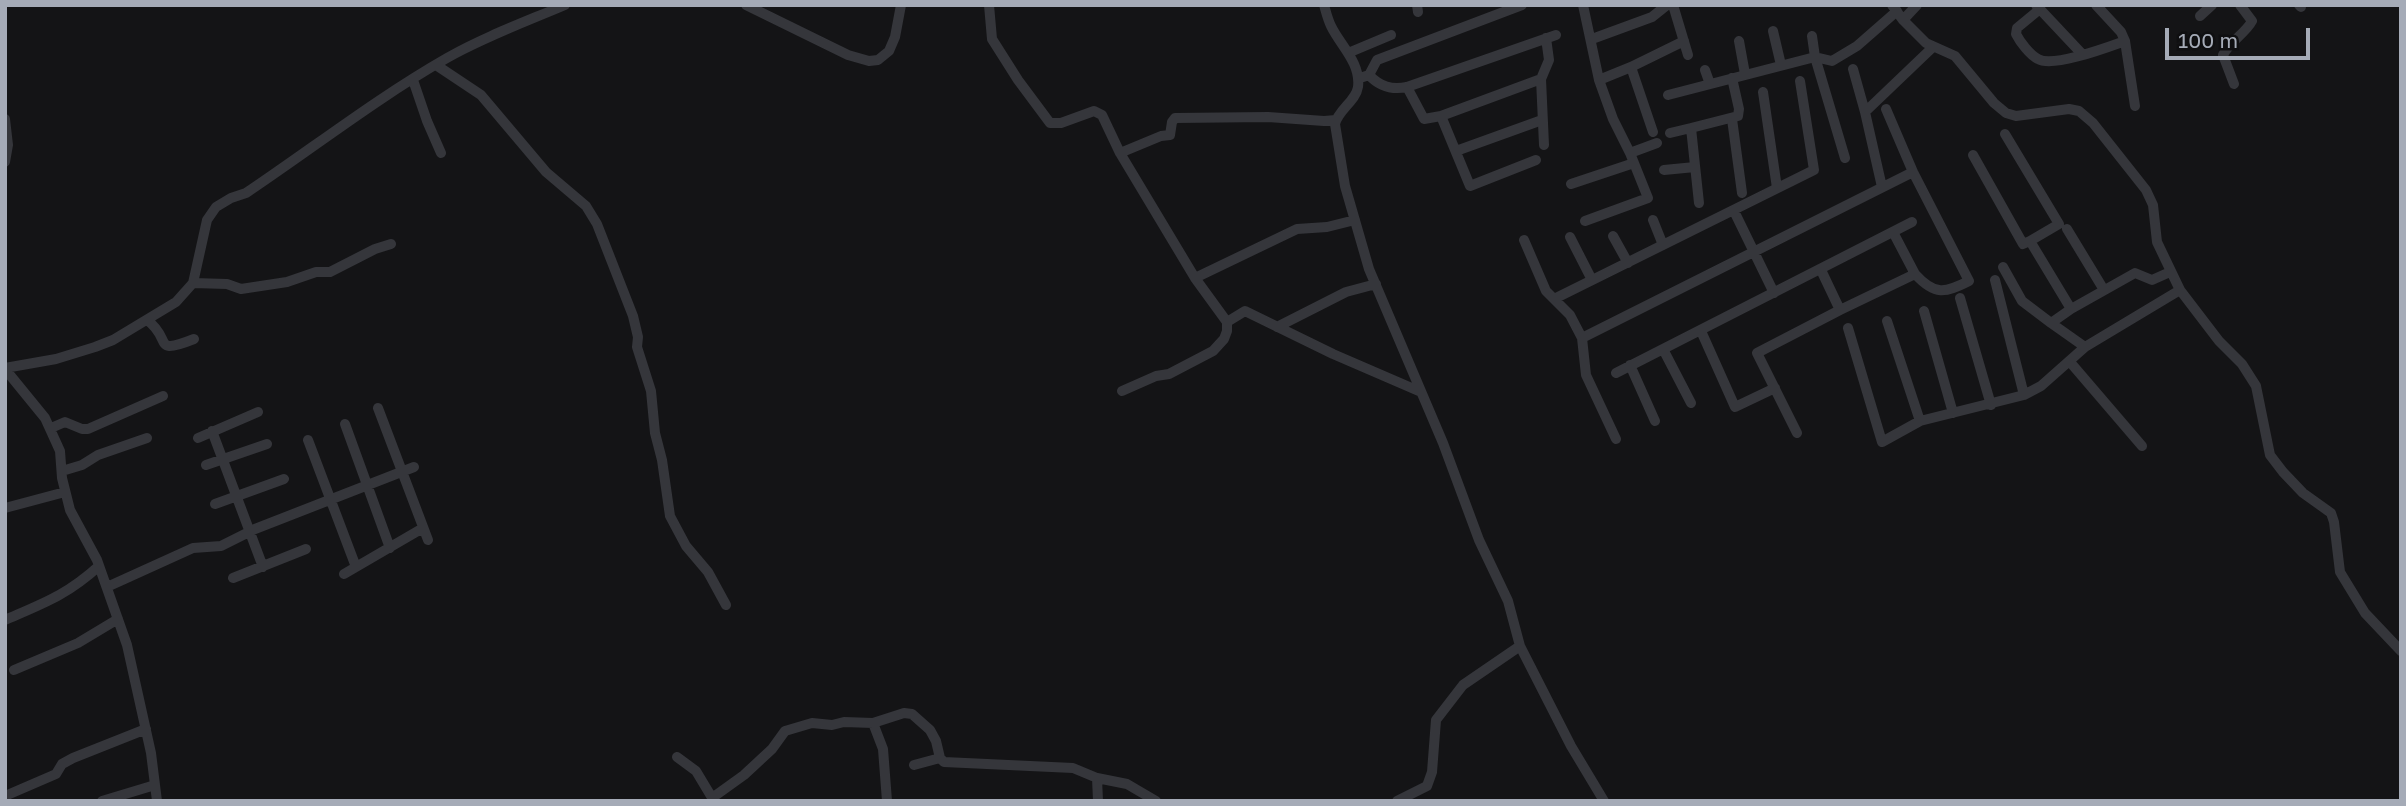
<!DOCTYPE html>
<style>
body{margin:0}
#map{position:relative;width:2406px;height:806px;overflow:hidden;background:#141416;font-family:"Golos Text",sans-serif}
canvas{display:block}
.frame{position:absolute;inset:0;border:7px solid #a5abb7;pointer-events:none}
.scale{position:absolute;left:2165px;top:28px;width:145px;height:32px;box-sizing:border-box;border:4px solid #a5abb7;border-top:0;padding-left:9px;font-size:21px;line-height:24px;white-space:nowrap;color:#a5abb7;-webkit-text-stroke:5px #0f0f11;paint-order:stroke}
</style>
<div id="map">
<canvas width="2406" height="806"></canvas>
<div class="frame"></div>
<div class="scale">100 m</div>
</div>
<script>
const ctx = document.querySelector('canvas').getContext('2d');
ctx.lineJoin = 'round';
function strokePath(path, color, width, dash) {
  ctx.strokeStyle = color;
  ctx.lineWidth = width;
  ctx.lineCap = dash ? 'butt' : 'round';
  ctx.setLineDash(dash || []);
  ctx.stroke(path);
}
strokePath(new Path2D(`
 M 746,5 L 848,55 L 869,61 L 878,60 L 889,51 L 895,37 L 901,5
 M 989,5 L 992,39 L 1018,80 L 1050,123 L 1061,123 L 1094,111 L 1102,115 L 1120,153 L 1195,278 L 1227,322 L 1245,311 L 1333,354 L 1421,392
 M 1324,5 C 1326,12 1328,20 1331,26 C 1340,45 1361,63 1358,87 C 1356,101 1338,110 1335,124 L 1345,186 L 1369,269 L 1443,443 L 1479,540 L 1508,601 L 1520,646 L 1571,746 L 1604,801
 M 1417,5 L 1418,12
 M 1583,5 L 1599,80 L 1613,119 L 1630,153 L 1648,198 L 1585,221
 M 1673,5 L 1688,55
 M 1892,5 L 1903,20 L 1926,43 L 1955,56 L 1994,103 L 2006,113 L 2016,116 L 2069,109 L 2079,111 L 2093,123 L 2146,190 L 2153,205 L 2157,242 L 2180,290 L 2219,341 L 2242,364 L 2256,386 L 2270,455 L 2283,472 L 2303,493 L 2331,513 L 2334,522 L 2340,572 L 2365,613 L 2401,651
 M 2036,5 L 2083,55
 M 2299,5 L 2301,7
 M 2040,9 L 2017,28 L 2016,34 C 2020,42 2030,55 2038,59 C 2053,68 2108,47 2125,41 L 2121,32 L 2096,5
 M 2200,16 L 2212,5
 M 1903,20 L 1917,5
 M 1773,31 L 1781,65
 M 1812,36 L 1815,57 L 1845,158
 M 1592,39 L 1652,17 L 1667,5
 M 1739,41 L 1745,74
 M 2125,41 L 2135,106
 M 1348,53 L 1391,35
 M 436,65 L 481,95 L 546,172 L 586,206 L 597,224 L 633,316 L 638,337 L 637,347 L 651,391 L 655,433 L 662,460 L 670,516 L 686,546 L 708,572 L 726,605
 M 1631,67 L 1653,132
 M 1853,69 L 1865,112
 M 1705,70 L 1710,84
 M 1369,75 C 1380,87 1392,90 1407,87 L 1556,35
 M 1363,77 L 1369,75 L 1377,60 L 1522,5
 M 1541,79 L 1544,145
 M 413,80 L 427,121 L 441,153
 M 1599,80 L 1631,67 L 1684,41
 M 2234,84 L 2223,55 C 2230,41 2245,34 2252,21 L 2240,5
 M 1407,87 L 1424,119 L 1441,116 L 1541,79 L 1549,60 L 1546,38
 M 1763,92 L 1777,188
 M 1668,95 L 1815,57 L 1832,61 L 1857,46 L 1897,11
 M 1441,116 L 1470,186 L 1536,160
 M 5,119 L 8,145 L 5,162
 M 1732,119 L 1742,193
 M 1670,133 L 1691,128
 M 2005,134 L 2059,224 L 2030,241
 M 1456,151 L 1542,120
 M 1120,153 L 1161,136 L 1170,135 L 1172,122 L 1175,118 L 1268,117 L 1324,121 L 1336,120
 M 1630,153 L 1657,143
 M 1973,155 L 2023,244 L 2030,241 L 2071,309
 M 1664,170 L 1695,167
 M 1571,184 L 1634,163
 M 1882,187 L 1865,112 L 1933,47
 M 1699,203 L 1691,128 L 1738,116 L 1739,109 L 1732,78
 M 1734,211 L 1774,293
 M 1653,220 L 1663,245
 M 2067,229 L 2104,290
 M 1893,232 L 1915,274
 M 1613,236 L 1628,263
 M 1570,237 L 1592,280
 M 1524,240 L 1546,291 L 1554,299 L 1814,170 L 1800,81
 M 2003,267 L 2022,301 L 2051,323 L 2071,309 L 2135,273 L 2152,280 L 2170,272
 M 1821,270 L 1840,310
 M 1195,278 L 1297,229 L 1327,227 L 1355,220
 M 1995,280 L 2024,395
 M 193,283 L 227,284 L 241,289 L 287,282 L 316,272 L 330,272 L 375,249 L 391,244
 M 1960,298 L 1991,405
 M 1554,299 L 1570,315 L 1582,338 L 1586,375 L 1616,439
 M 1924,311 L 1953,413
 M 147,320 C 173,339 151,356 194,339
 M 1887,321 L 1920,421
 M 2051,323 L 2085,347
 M 1277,327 L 1346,292 L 1376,284
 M 1848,328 L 1882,442 L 1920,421 L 2024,395 L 2041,386 L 2085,347 L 2180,290
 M 1701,331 L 1735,407 L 1775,388
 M 1582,338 L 1913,172
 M 1663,349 L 1691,403
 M 2070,362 L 2142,446
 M 1630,365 L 1655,421
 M 5,368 L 56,359 L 95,347 L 113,340 L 176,302 L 193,283 L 207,220 L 216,207 L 231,198 L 246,193 C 313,148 377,98 447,58 C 484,37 525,22 565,5
 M 5,369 L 45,418 L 60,451 L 62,478 L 70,510 L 97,560 L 127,645 L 151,753 L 157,801
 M 1616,373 L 1912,222
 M 1122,391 L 1156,376 L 1169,374 L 1213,351 L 1224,339 L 1227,331 L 1227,322
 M 378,408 L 428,540
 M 345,424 L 390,548
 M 51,428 L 65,422 L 82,429 L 88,429 L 163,396
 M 212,431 L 263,567
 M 1797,433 L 1757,353 L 1840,310 L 1915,274 C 1935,296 1945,293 1969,281 L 1913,172 L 1886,109
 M 198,438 L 258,412
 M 308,440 L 356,567
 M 206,465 L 267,444
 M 62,471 L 82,465 L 98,455 L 147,438
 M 215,504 L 284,479
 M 5,508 L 65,492
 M 344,574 L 423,528
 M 233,578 L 306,549
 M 107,587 L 193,548 L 221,546 L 255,529 L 414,467
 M 5,620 C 44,603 67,595 99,566
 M 14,670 L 78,643 L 118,619
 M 873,723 L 883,749 L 887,801
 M 677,757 L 696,771 L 714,801
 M 914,765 L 940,758
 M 1097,778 L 1098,801
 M 5,796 L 56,774 L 62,764 L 73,758 L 146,729
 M 712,798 L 744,775 L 772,749 L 785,731 L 812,723 L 832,725 L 844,722 L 873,723 L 904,713 L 912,714 L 930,730 L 936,741 L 940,758 L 944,762 L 1073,768 L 1097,778 L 1127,784 L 1156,801
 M 102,801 L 155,785
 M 1397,801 L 1427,786 L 1432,772 L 1436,720 L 1463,685 L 1520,646`), '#35363b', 10);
</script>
